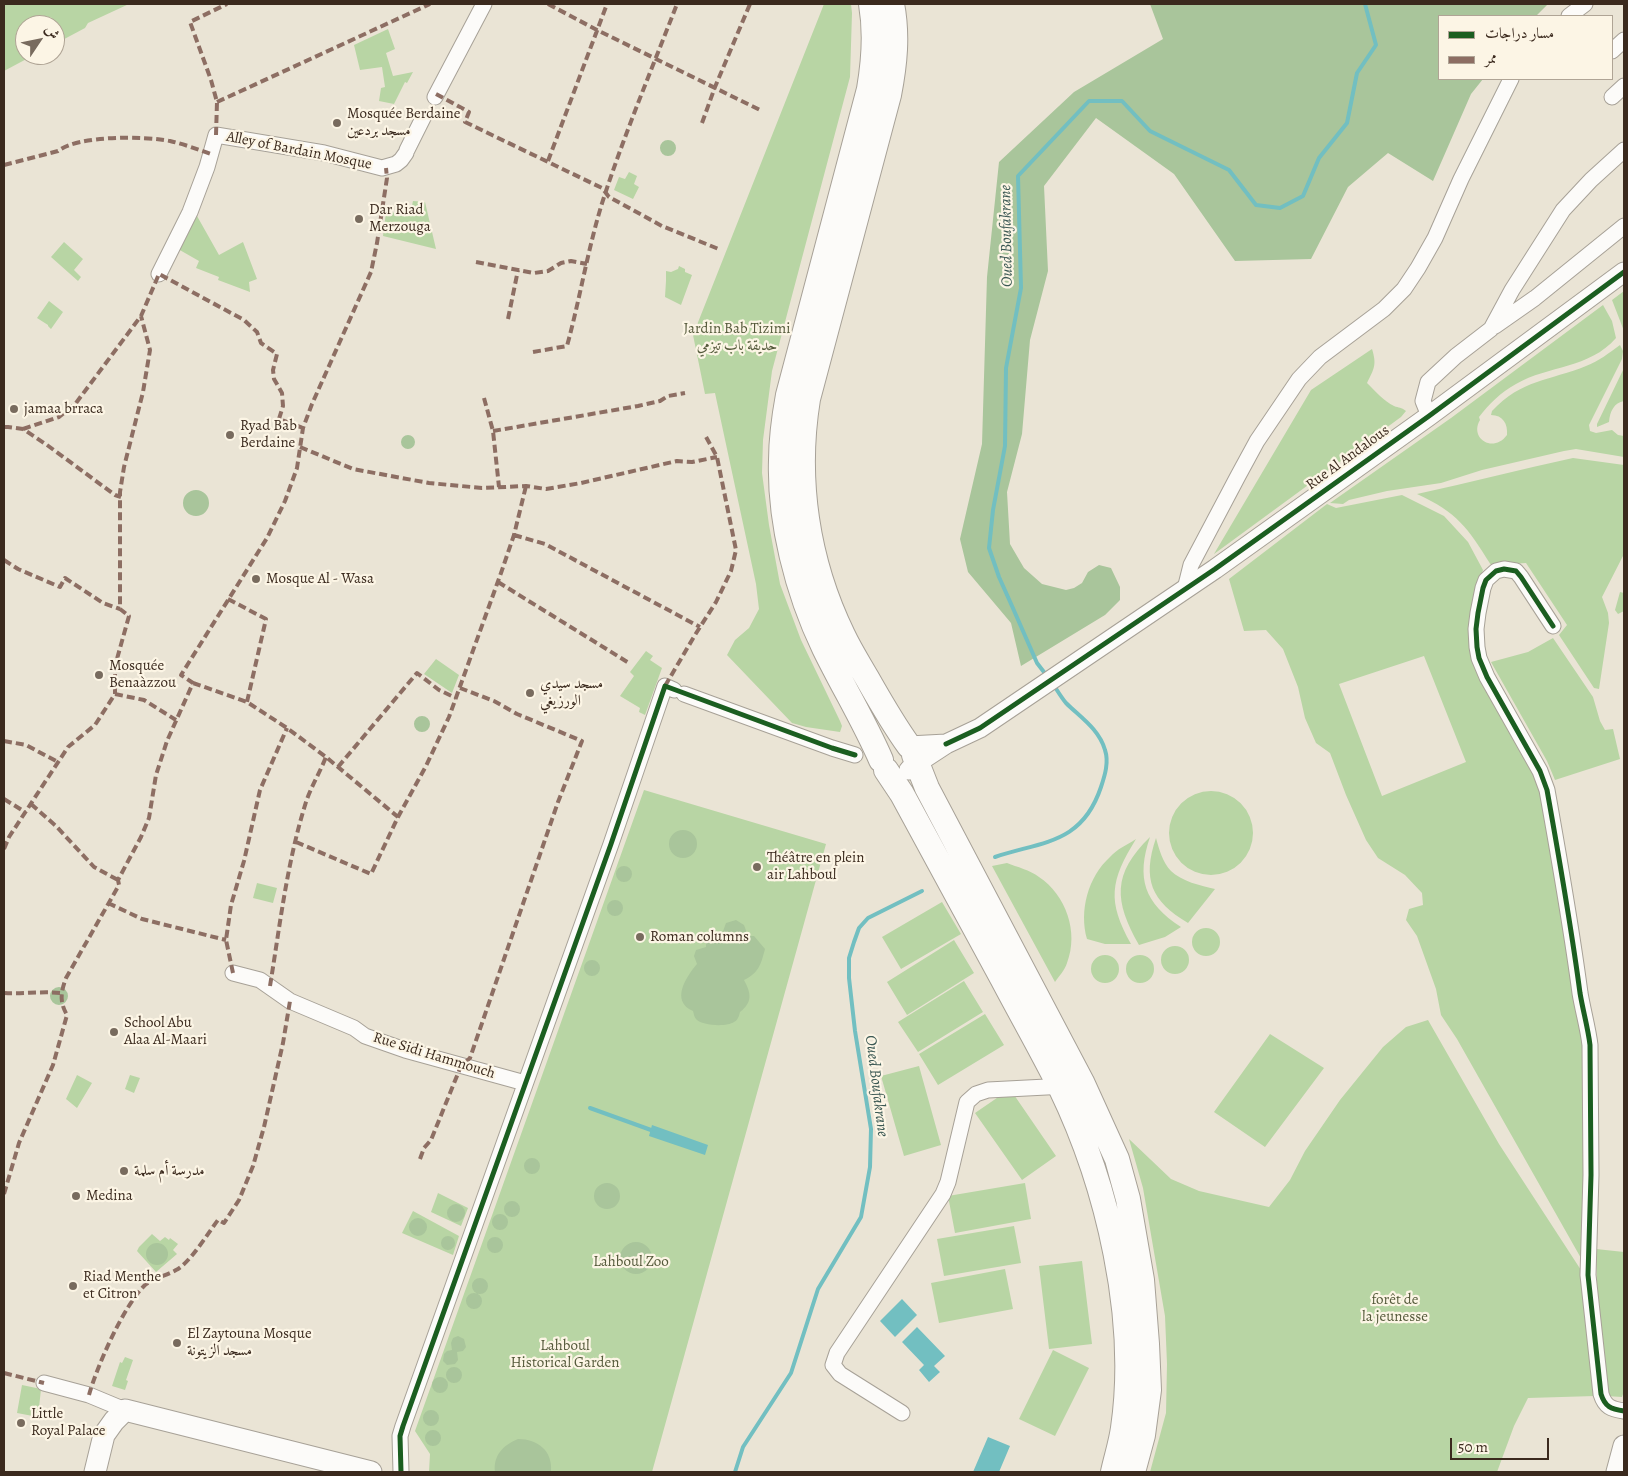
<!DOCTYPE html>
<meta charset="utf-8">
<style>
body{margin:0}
#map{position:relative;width:1628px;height:1476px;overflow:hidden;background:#eae4d5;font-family:Alegreya,Amiri,serif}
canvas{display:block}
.frame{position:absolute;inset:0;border:5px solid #3b2a1e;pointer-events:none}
.legend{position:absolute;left:1438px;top:15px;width:175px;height:65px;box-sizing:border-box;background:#fcf5e5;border:1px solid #afa495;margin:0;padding:6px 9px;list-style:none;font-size:15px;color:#3b2a1e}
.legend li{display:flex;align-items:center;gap:10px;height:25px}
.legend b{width:25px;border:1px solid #afa495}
.north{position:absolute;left:15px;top:15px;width:50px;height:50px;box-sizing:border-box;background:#fcf5e5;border:1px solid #afa495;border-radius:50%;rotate:56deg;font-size:14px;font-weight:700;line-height:20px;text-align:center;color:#3b2a1e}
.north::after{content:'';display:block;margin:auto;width:18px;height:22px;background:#786b5e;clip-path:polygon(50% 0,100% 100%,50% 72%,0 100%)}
.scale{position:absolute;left:1450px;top:1438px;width:99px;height:22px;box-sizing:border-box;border:2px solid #3b2a1e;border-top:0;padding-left:6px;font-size:15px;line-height:18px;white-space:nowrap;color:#3b2a1e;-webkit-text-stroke:4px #fcf5e5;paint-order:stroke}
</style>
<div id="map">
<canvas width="1628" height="1476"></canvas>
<div class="frame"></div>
<ul class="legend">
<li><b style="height:6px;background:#1b5e20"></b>مسار دراجات</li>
<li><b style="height:6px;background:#8d6e63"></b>ممر</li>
</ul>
<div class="north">ش</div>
<div class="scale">50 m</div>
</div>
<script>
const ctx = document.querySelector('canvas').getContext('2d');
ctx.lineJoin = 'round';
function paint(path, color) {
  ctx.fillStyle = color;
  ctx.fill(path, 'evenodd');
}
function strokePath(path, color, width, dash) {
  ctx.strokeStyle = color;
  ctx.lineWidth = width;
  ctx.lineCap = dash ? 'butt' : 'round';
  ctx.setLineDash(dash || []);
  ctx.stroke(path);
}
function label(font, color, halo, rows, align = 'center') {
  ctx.font = font + ' Alegreya,Amiri,serif';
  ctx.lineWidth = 4.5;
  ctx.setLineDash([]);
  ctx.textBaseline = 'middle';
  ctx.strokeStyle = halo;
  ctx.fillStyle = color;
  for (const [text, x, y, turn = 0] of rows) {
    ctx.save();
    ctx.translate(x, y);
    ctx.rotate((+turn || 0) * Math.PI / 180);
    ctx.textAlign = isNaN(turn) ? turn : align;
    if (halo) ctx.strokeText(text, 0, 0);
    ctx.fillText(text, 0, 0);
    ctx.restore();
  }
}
paint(new Path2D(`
 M 4,4 L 129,4 L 88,23 L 85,28 L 55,44 L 55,25 L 25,25 L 25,55 L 34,55 L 4,71 Z
 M 824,4 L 851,4 L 852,13 L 850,77 L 772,371 L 763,440 L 762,473 L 769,525 L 780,584 L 801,640 L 840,721 L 842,726 L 840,732 L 806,727 L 792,723 L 727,655 L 735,640 L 749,628 L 759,609 L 756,584 L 715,393 L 705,394 L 693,335 Z
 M 388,29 L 395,49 L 386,53 L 393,76 L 413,72 L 407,83 L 405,82 L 394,104 L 379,101 L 381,88 L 385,87 L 382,67 L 360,70 L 354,45 Z
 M 629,172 L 637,176 L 634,184 L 639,187 L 633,199 L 614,190 L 619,177 L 625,179 Z
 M 413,201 L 425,202 L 436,249 L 383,236 L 386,212 L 410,214 Z
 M 197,216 L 219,255 L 243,242 L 257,279 L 249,282 L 250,292 L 218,280 L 219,277 L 196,268 L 199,261 L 178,249 Z
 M 64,242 L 83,259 L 74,270 L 81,277 L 78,281 L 51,257 Z
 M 679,266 L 685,269 L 685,272 L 692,275 L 681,305 L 665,297 L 666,281 L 666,271 L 671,272 L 678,269 Z
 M 1624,291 L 1624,331 L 1612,300 Z
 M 49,301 L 63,312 L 51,329 L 48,326 L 48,325 L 37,318 Z
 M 1603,305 L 1612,321 L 1616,338 C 1589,369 1549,365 1516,384 C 1501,392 1489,404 1479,417 L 1480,420 C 1469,438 1493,454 1507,435 C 1508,424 1503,415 1491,415 L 1492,411 C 1522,379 1549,381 1586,366 C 1599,361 1609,353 1620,345 L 1623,351 L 1622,359 L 1589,425 L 1590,431 L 1596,433 L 1612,430 L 1618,435 L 1624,436 L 1624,457 L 1576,449 L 1564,451 L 1482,470 L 1441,483 L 1387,491 L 1349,500 L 1343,504 L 1330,503 L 1451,418 Z
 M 1372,349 C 1377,365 1374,369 1367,383 C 1375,391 1384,401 1394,406 C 1399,408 1401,407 1406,411 L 1401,417 L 1214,554 L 1311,390 Z
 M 1624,368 L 1624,401 C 1614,403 1610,411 1609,422 L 1597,427 L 1597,424 Z
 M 1573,458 L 1624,465 L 1624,554 L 1602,597 L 1608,613 L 1609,623 L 1599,689 L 1594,688 L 1559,635 L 1567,625 L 1526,563 L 1491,565 C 1467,527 1458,513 1417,494 C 1469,483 1521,469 1573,458 Z
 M 1402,495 L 1444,516 L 1468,542 L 1483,570 L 1478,585 L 1471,640 L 1539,777 L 1585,1040 L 1586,1267 L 1457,1039 L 1441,1015 L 1436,989 L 1417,936 L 1406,920 L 1409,909 L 1423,905 L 1422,893 L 1405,875 L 1378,858 L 1366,840 L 1346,795 L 1330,753 L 1316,743 L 1305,718 L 1298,687 L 1283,649 L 1266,630 L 1244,631 L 1229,579 L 1327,504 L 1336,508 ZM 1424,656 L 1466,762 L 1382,796 L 1339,684 Z
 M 1620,592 L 1624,593 L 1624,611 L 1618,614 L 1615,610 Z
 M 1553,638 L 1593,697 L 1600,721 L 1605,730 L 1613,729 L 1620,759 L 1555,780 L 1547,761 L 1491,662 L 1528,652 Z
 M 646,651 L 653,656 L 650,660 L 662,668 L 645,715 L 639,712 L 640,708 L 620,696 L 634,676 L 630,672 Z
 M 436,659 L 459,675 L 452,693 L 424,674 Z
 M 644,790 L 826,844 L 652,1472 L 429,1472 L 430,1454 L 415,1431 Z
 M1169 833a42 42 0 1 1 84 0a42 42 0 1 1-84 0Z
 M 1150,837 C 1136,878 1144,903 1181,927 L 1165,937 L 1139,945 C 1114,901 1112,874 1150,837 Z
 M 1156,838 C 1159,849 1163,863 1171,871 C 1181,881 1201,886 1215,889 L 1188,923 C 1151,901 1142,879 1156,838 Z
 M 1136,839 C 1110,881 1107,901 1131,944 L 1105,944 L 1087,939 C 1079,911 1088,877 1110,857 C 1117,849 1127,845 1136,839 Z
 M 1007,863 C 1017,867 1030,870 1039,877 C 1066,895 1079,932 1067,963 C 1065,970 1059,976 1055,982 L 992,866 Z
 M 257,883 L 277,888 L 273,903 L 253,898 Z
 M 942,902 L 961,934 L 901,969 L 882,937 Z
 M1192 942a14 14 0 1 1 28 0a14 14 0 1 1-28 0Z
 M 954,940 L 974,973 L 907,1015 L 887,982 Z
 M1161 960a14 14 0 1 1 28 0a14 14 0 1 1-28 0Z
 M1091 969a14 14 0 1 1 28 0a14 14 0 1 1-28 0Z
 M1126 969a14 14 0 1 1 28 0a14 14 0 1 1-28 0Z
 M 964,981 L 983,1012 L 918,1052 L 898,1022 Z
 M 985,1014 L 1004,1045 L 938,1085 L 919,1054 Z
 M 1428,1020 L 1499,1144 L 1592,1287 L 1595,1396 L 1528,1398 L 1514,1426 L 1497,1472 L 1150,1472 L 1166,1413 L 1167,1364 L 1165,1316 L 1143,1188 L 1129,1139 L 1171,1179 L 1199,1191 L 1269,1207 L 1290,1180 L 1305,1151 L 1340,1100 L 1383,1047 L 1406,1027 Z
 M 1270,1034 L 1324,1068 L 1265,1147 L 1214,1112 Z
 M 919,1066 L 941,1145 L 904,1156 L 881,1076 Z
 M 77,1075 L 92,1083 L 77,1108 L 66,1099 Z
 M 130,1075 L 140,1078 L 134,1093 L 125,1089 Z
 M 1010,1089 L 1056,1156 L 1022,1180 L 975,1113 Z
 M 1025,1183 L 1031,1219 L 955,1233 L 948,1196 Z
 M 438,1193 L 468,1208 L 461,1226 L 431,1212 Z
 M 413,1211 L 459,1236 L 453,1255 L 402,1233 Z
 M 1014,1226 L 1021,1263 L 944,1276 L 937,1239 Z
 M 152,1234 L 160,1241 L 165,1237 L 169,1240 L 170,1238 L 178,1244 L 173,1250 L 177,1254 L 156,1272 L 137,1251 L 139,1247 Z
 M 1596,1249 L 1624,1252 L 1624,1391 L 1622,1397 L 1606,1396 L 1598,1315 Z
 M 1082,1261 L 1092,1344 L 1049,1349 L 1039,1266 Z
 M 1005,1269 L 1013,1309 L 939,1323 L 931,1283 Z
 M 1053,1350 L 1089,1368 L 1055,1436 L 1019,1419 Z
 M 125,1357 L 133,1360 L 126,1380 L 128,1381 L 125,1390 L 112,1386 L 120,1362 L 122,1363 Z
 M 22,1385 L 41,1389 L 38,1417 L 17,1413 Z`), '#b8d5a4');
paint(new Path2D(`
 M 1150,4 L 1548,4 L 1536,16 L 1439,16 L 1439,79 L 1483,79 L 1471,94 L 1433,181 L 1388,153 L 1348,187 L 1311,259 L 1235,261 L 1174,174 L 1096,118 L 1044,186 L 1048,271 L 1030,340 L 1022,434 L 1007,492 L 1010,544 L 1024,568 L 1042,584 L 1066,590 L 1074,588 L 1082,583 L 1088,572 L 1099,565 L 1111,568 L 1120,587 L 1120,600 L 1105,615 L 1021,666 L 1011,623 L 968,572 L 960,539 L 982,444 L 987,277 L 999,162 L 1074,92 L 1163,39 Z
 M660 148a8 8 0 1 1 16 0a8 8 0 1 1-16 0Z
 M401 442a7 7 0 1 1 14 0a7 7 0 1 1-14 0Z
 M183 503a13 13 0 1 1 26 0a13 13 0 1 1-26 0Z
 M414 724a8 8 0 1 1 16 0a8 8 0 1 1-16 0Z
 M669 844a14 14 0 1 1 28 0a14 14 0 1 1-28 0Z
 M616 874a8 8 0 1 1 16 0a8 8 0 1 1-16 0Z
 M607 908a8 8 0 1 1 16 0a8 8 0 1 1-16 0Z
 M 736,920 L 744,925 L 748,936 L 754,936 L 765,949 C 761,964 759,973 744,980 C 751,993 753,1002 740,1012 C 739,1016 738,1020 734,1022 C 727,1027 702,1026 696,1019 C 694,1017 694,1014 693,1011 C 670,1001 686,977 697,964 L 694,956 L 696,950 L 706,947 L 706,940 L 714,933 L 722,934 L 726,923 Z
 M584 968a8 8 0 1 1 16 0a8 8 0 1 1-16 0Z
 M50 996a9 9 0 1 1 18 0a9 9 0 1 1-18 0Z
 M524 1166a8 8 0 1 1 16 0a8 8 0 1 1-16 0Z
 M594 1196a13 13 0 1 1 26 0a13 13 0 1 1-26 0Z
 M504 1209a8 8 0 1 1 16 0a8 8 0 1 1-16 0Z
 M447 1213a9 9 0 1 1 18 0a9 9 0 1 1-18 0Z
 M492 1222a8 8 0 1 1 16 0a8 8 0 1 1-16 0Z
 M409 1227a9 9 0 1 1 18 0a9 9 0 1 1-18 0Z
 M441 1243a7 7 0 1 1 14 0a7 7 0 1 1-14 0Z
 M487 1245a8 8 0 1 1 16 0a8 8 0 1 1-16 0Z
 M620 1258a16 16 0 1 1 32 0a16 16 0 1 1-32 0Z
 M146 1254a11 11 0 1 1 22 0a11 11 0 1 1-22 0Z
 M472 1286a8 8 0 1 1 16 0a8 8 0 1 1-16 0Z
 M466 1301a8 8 0 1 1 16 0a8 8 0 1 1-16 0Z
 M 458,1336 L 464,1339 L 466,1347 L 463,1351 L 457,1352 L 458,1360 L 455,1364 L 447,1365 L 443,1361 L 444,1354 L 447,1351 L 452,1350 L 451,1343 L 453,1338 Z
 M446 1375a8 8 0 1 1 16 0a8 8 0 1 1-16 0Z
 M432 1385a8 8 0 1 1 16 0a8 8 0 1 1-16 0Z
 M423 1418a8 8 0 1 1 16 0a8 8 0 1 1-16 0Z
 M425 1438a8 8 0 1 1 16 0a8 8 0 1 1-16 0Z
 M 518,1439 C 538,1439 553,1451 551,1472 L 495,1472 C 493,1456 503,1445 518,1439 Z`), '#a9c59b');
paint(new Path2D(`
 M 652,1125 L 708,1145 L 705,1155 L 649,1136 Z
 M 902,1299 L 917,1315 L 895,1337 L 880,1321 Z
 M 917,1327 L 945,1356 L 934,1366 L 940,1372 L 929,1382 L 919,1370 L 924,1365 L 902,1342 Z
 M 988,1437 L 1010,1446 L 999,1472 L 973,1472 Z`), '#72bfc1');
strokePath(new Path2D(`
 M 1047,676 L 1037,663 L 1012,606 L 999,577 L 989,548 L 993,510 L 1005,446 L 1006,368 L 1021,288 L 1018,176 L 1089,101 L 1122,101 L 1150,131 L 1229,170 L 1256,205 L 1280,208 L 1303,196 L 1319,158 L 1347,123 L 1357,73 L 1376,45 L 1365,4
 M 995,857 C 1043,841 1082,844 1101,787 C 1105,775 1109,762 1105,750 C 1099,729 1080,717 1066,703 C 1061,697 1057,690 1053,684
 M 590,1108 L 651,1130
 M 735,1472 L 743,1447 L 791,1373 L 818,1289 L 861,1217 L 870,1167 L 871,1129 L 855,1031 L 849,978 L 849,958 L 854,942 L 859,928 L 868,918 L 922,891`), '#72bfc1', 4);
const minor = new Path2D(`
 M 1569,16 L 1585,4
 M 1612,51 L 1624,40
 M 435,97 L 484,4
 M 1612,97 L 1624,86
 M 407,150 L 423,118
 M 159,274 L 190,212 L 207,167 L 216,135 L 324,153 L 382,168 L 396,164 L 401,160 L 406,153
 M 1495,326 L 1535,298 L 1624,226
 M 1429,416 L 1423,401 L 1428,382 L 1456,356 L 1491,329 L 1512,290 L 1563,210 L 1591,180 L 1624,150
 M 1185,589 L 1191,565 L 1238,476 L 1257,441 L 1299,379 L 1320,357 L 1384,309 L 1404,289 L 1418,268 L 1435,238 L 1461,179 L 1511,79
 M 1553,626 L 1521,577 L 1516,571 L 1504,569 L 1496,571 L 1486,580 L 1483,588 L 1478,613 L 1476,629 L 1477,647 L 1479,658 L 1487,677 L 1540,771 L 1547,790 C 1559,857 1571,925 1580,993 C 1583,1011 1588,1028 1590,1045 L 1591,1175 L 1588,1275 L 1601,1394 C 1605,1407 1611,1409 1624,1411
 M 684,694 L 832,748 L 855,755
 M 233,973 L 260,980 L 290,1001 L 354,1028 L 365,1036 L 405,1050 L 525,1083
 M 44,1383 L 89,1395 L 125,1410
 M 902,1413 L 840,1374 L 833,1365 L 837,1353 L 943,1194 L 948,1182 L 967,1102 L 976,1094 L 988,1090 L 1066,1086
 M 401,1472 L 400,1436 L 403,1426 L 611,844 L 665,686 L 674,690`);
const tertiary = new Path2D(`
 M 946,744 L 980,728 L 1215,569 L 1429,416 L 1624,272
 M 909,746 L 946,744 L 917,763 L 909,770`);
const secondary = new Path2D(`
 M 95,1472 L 104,1435 L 114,1421 L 125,1410 L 371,1472
 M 1617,1472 L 1624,1446`);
const primary = new Path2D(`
 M 871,4 C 876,33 874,60 869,89 L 788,395 C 784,417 781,438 781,460 C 779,521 797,592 824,648 C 842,685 864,721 881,760
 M 892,4 C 898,35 895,64 889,95 L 808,399 C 795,479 807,561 843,635 C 850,650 859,664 867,678 C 880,701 893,724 909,746
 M 914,755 L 927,788 L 1082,1082 L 1117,1159 L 1128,1199 L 1142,1280 L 1147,1344 L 1149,1390 L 1143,1435 L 1133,1472
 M 886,770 L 902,794 C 936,856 969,918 1003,980 C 1022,1016 1042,1051 1060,1087 C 1108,1186 1139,1318 1123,1428 C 1121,1443 1116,1458 1113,1472`);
strokePath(minor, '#a7a197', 17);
strokePath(tertiary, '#a7a197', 21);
strokePath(secondary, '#a7a197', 23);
strokePath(primary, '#a7a197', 26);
strokePath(minor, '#fcfbf9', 15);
strokePath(tertiary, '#fcfbf9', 19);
strokePath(secondary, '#fcfbf9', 21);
strokePath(primary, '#fcfbf9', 24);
strokePath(new Path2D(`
 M 548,4 L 597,30 L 760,110
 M 436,94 L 469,112 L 465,122 L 602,188 L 609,197 L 662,226 L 721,250
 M 217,102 L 430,4
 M 702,123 L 715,87 L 750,4
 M 216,135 L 217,102 L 211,80 L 190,22 L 227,4
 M 548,161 L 607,4
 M 4,165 L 58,151 C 78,135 144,136 170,141 C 183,144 197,149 211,154
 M 476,262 L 534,273 L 548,271 L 561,263 L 571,261 L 587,264
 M 508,319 L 518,270
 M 533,352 L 567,346 C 581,295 589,241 606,191 C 627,128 653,66 677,4
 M 484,398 L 493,431 L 499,487
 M 4,427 L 8,427 L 23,429 L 47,445 L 115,495 L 121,497
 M 23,429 L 59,417 L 76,403 L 141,316 L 159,274 L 244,320 L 257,332 L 261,343 L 277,354 L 273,370 L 274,379 L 282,393 L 283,406 L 279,419 L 303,428
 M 493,431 L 638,406 L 660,401 L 668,396 L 685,393
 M 300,447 L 353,469 L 429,483 L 482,488 L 526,486 L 546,489 L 581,483 L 677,461 L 692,462 L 717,457
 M 514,535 L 545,544 L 700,627
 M 4,560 L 18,569 L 60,587 L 65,578 L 103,603 L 120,609
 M 498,582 L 629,663
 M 228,599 L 266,619 L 247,702
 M 193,683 L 247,702 L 287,728 L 326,757 L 398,817
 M 665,686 L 695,635 L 716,602 L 731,571 L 736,550 L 717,457 L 705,435
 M 115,694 L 115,666 L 129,616 L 120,609 L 120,492 L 124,467 L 143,392 L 150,350 L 141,316
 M 115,694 L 144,700 L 176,720
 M 4,741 L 26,745 L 58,762
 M 338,767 L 417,673 L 439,690 L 456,698
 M 4,799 L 25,812
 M 31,804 L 56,826 L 94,867 L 118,880
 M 296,842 L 371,874 L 398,817 L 426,766 L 449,717 L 501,573 L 514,535 L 526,486
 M 4,849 L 9,837 L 68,747 L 95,725 L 115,694
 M 108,903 L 142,919 L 226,940
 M 233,973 L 226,940 L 231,905 L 244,861 L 260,790 L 287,728
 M 270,986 C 280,925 287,862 306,802 C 311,787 320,772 326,757
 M 4,993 C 23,994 42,991 61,993
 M 420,1159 L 424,1148 L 431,1140 L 461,1066 L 470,1058 L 558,802 L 582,741 L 517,714 L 494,701 L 460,688
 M 4,1194 L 19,1143 L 53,1065 L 67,1015 C 59,1001 61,992 66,978 L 119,885 L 118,880 L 141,837 L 149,818 L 156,775 L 167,741 L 193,683 L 181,675 L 267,538 L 285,501 L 297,468 L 303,428 L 312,404 L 371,272 L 377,243 L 387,178 L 386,168
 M 4,1373 L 44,1383
 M 89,1395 C 97,1366 124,1305 145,1285 C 155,1277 166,1276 176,1270 C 190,1263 208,1233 218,1220 L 224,1223 L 239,1200 L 253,1166 L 264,1127 L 283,1043 L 290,1001`), '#8d6e63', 4, [8, 4]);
strokePath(new Path2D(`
 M 1553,626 L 1521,577 L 1516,571 L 1504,569 L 1496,571 L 1486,580 L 1483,588 L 1478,613 L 1476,629 L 1477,647 L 1479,658 L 1487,677 L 1540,771 L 1547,790 C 1559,857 1571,925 1580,993 C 1583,1011 1588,1028 1590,1045 L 1591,1175 L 1588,1275 L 1601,1394 C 1605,1407 1611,1409 1624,1411
 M 946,744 L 980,728 L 1215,569 L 1429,416 L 1624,272
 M 401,1472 L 400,1436 L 403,1426 L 611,844 L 665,686 L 832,748 L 855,755`), '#1b5e20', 5);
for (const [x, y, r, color] of [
 [337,123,5,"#786b5e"],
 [359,219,5,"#786b5e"],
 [14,409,5,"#786b5e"],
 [230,435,5,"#786b5e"],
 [256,579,5,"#786b5e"],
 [99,675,5,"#786b5e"],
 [530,693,5,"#786b5e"],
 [757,867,5,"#786b5e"],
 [640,937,5,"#786b5e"],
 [114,1032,5,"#786b5e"],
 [124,1171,5,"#786b5e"],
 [76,1196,5,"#786b5e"],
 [73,1286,5,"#786b5e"],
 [177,1343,5,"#786b5e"],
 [21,1423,5,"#786b5e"]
]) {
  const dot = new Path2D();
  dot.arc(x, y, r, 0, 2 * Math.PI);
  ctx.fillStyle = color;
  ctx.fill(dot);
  strokePath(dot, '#fcf5e5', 2);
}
label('15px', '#3b2a1e', '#fcf5e5', [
 ["Mosquée Berdaine",347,114],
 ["مسجد بردعين",347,131],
 ["Dar Riad",369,210],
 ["Merzouga",369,227],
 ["jamaa brraca",24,409],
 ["Ryad Bab",240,426],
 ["Berdaine",240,443],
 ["Mosque Al - Wasa",266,579],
 ["Mosquée",109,666],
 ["Benaàzzou",109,683],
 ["مسجد سيدي",540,684],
 ["الورزيغي",540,701],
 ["Théâtre en plein",767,858],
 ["air Lahboul",767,875],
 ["Roman columns",650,937],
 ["School Abu",124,1023],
 ["Alaa Al-Maari",124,1040],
 ["مدرسة أم سلمة",134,1171],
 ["Medina",86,1196],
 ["Riad Menthe",83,1277],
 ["et Citron",83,1294],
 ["El Zaytouna Mosque",187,1334],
 ["مسجد الزيتونة",187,1351],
 ["Little",31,1414],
 ["Royal Palace",31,1431]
], 'left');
label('15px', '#3b2a1e', '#fcf5e5', [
 ["Alley of Bardain Mosque",299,151,11],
 ["Rue Al Andalous",1348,458,-36],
 ["Rue Sidi Hammouch",434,1056,17]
]);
label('15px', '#54593a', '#fcf5e5', [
 ["Jardin Bab Tizimi",737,329],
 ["حديقة باب تيزمي",737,346],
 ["Lahboul Zoo",631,1262],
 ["forêt de",1395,1300],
 ["la jeunesse",1395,1317],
 ["Lahboul",565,1346],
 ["Historical Garden",565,1363]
]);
label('italic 16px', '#3c5954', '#fcf5e5', [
 ["Oued Boufakrane",1007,236,-91],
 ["Oued Boufakrane",876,1086,83]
]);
</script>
